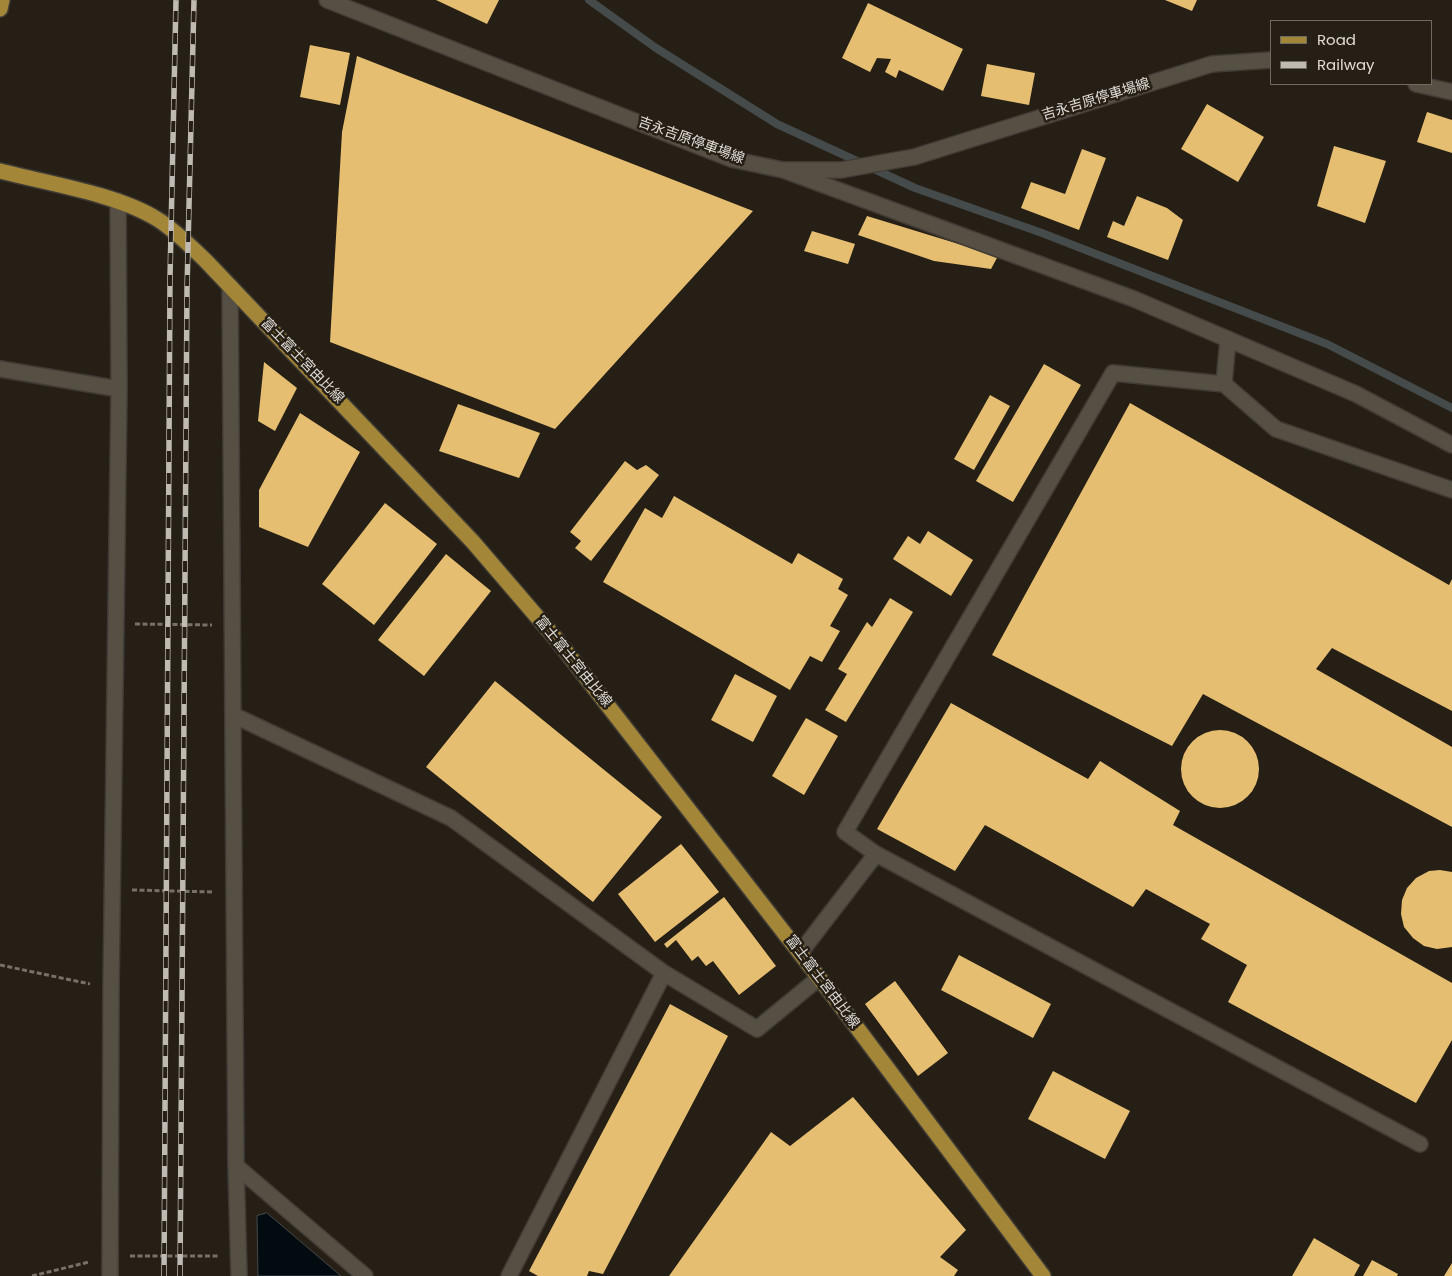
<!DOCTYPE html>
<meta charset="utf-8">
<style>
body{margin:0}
#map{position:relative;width:1452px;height:1276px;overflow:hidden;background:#251f15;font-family:Poppins,sans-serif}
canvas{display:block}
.legend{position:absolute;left:1270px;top:20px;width:162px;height:65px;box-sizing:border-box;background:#251f15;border:1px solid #706b62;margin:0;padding:6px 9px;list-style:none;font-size:15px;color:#e0dcd5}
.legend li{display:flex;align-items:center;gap:10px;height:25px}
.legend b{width:25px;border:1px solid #706b62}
</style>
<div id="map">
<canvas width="1452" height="1276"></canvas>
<ul class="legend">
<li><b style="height:6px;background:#a48638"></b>Road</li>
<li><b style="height:6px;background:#bfbbb3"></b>Railway</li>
</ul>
</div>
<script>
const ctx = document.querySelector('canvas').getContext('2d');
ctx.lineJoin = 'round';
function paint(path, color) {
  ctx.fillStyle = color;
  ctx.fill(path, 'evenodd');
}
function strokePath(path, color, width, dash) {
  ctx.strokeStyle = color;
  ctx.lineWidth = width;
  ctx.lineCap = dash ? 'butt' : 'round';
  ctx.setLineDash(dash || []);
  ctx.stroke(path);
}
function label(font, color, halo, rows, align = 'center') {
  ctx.font = font + ' Poppins,"Noto Sans JP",sans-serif';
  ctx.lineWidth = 5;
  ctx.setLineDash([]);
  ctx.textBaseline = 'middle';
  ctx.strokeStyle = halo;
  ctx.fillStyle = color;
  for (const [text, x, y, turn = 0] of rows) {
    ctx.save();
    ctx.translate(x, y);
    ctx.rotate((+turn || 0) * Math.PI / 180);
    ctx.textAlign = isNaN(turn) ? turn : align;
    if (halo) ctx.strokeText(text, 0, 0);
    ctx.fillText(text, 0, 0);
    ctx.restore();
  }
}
const water = new Path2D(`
 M 267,1213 L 341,1276 L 258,1276 L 257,1216 Z`);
paint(water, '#020b10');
strokePath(water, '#454a4b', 1);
strokePath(new Path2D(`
 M 589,0 L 656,48 L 777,124 L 915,188 L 1042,233 L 1327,344 L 1452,408`), '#454a4b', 8);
paint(new Path2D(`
 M 436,0 L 499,0 L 487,24 Z
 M 1165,0 L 1197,0 L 1192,11 Z
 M 868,3 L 963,49 L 943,91 L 899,70 L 896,78 L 885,72 L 891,59 L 877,58 L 870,72 L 842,58 Z
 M 310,45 L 350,53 L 340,105 L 300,97 Z
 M 357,56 L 753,211 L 555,429 L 330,342 L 342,132 Z
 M 987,64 L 1035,73 L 1029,105 L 981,96 Z
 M 1207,104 L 1264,137 L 1238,182 L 1181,149 Z
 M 1427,112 L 1452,120 L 1452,153 L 1417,142 Z
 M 1334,146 L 1386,161 L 1365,223 L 1317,206 Z
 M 1082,149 L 1106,158 L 1079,230 L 1021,208 L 1031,182 L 1065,194 Z
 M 1137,196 L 1167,208 L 1183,220 L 1168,260 L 1107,237 L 1113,221 L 1124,226 Z
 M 867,216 L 998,256 L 991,269 L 934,261 L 858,235 Z
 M 812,231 L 855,244 L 848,264 L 804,251 Z
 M 264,362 L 297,388 L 275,431 L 258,421 Z
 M 1044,364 L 1081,385 L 1013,502 L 976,481 Z
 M 990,395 L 1010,406 L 974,470 L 954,459 Z
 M 1130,403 L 1449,585 L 1452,579 L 1452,711 L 1332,648 L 1316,669 L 1452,747 L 1452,827 L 1203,694 L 1172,746 L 992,655 Z
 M 458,404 L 540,433 L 519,478 L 439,451 Z
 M 300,413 L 360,452 L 308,547 L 259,527 L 259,490 Z
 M 625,461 L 637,470 L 646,465 L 659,475 L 591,561 L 575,548 L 581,541 L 570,532 Z
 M 674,496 L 792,564 L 798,553 L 843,579 L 838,589 L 848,595 L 830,626 L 840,631 L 822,662 L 810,656 L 790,690 L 603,582 L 645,508 L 662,518 Z
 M 385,503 L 437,544 L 374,625 L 322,584 Z
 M 928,531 L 973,560 L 951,596 L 893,559 L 908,536 L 920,544 Z
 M 446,554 L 491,591 L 424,676 L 378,640 Z
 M 890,598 L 913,612 L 846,722 L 825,710 L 847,674 L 838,669 L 867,622 L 872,627 Z
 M 735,674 L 777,696 L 753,742 L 711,720 Z
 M 495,681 L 662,817 L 593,902 L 426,767 Z
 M 951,703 L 1088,779 L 1100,761 L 1180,811 L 1173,825 L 1452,983 L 1452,1040 L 1416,1103 L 1228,1002 L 1247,965 L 1201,939 L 1210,924 L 1146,889 L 1133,907 L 985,825 L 955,871 L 877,829 Z
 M 806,718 L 838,736 L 804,795 L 772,776 Z
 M1181 769a39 39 0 1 1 78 0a39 39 0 1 1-78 0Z
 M 681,844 L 719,892 L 655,942 L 618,894 Z
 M 1440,870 L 1452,872 L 1452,947 L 1437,949 L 1424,946 L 1413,938 L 1404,927 L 1401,914 L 1402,900 L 1407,888 L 1416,878 L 1429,871 Z
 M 724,897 L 776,966 L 739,995 L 713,961 L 706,966 L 698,956 L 692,961 L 676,940 L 667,948 L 664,944 Z
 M 959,955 L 1051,1004 L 1033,1038 L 941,990 Z
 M 895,981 L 948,1053 L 918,1076 L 865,1004 Z
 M 670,1004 L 728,1036 L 603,1274 L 589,1271 L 587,1276 L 538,1276 L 529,1271 Z
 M 1053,1071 L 1130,1111 L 1105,1159 L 1028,1119 Z
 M 853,1097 L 966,1230 L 940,1257 L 958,1270 L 954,1276 L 669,1276 L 771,1132 L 790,1146 Z
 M 1314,1238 L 1360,1265 L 1354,1276 L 1292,1276 Z
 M 1372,1260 L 1398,1274 L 1397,1276 L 1363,1276 Z
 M 1452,1263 L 1452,1276 L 1444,1276 Z`), '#e6be71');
const lane = new Path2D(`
 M 1224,384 L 1276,429 L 1452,490
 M 876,854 L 1420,1144
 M 800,953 L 876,854 L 845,832 L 1113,373 L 1224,384 L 1228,339`);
const street = new Path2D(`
 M 786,171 L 1134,299 L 1356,394 L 1452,445
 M 230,286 L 236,1166 L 239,1276
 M 0,369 L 119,389
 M 233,715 L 451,818 L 664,973
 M 236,1166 L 365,1276
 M 110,1276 L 111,988 L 119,389 L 118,201
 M 509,1276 L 664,973 L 757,1029 L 819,978`);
const secondary = new Path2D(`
 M 327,0 L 731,159 L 783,170 L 841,170 L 914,157 L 1212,64 L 1271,60
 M 1416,84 L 1452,92`);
const primary = new Path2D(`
 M 0,9 L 2,0
 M 0,171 C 46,183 117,194 157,219 C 175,230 190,246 206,261 L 473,542 L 557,640 L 834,997 L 1043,1276`);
strokePath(lane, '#403c35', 18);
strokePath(street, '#403c35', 18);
strokePath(secondary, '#403c35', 18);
strokePath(primary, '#403c35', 18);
strokePath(new Path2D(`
 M 135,624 L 212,625
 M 132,890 L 214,892
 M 0,965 L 90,984
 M 130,1256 L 219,1256
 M 32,1276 L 89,1262`), '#777169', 3, [5, 2.5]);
strokePath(lane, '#564f44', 15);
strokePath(street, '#564f44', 15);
strokePath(secondary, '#564f44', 15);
strokePath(primary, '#a48638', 15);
const rail = new Path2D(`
 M 164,1276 L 170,278 L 176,0
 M 180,1276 L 187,289 L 194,0`);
strokePath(rail, '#bfbbb3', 5.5);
strokePath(rail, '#251f15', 4, [11]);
label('14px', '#e0dcd5', '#251f15', [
 ["吉永吉原停車場線",1096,100,-17],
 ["吉永吉原停車場線",691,141,20],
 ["富士富士宮由比線",302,361,46],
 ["富士富士宮由比線",573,662,51],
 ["富士富士宮由比線",822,982,53]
]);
</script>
